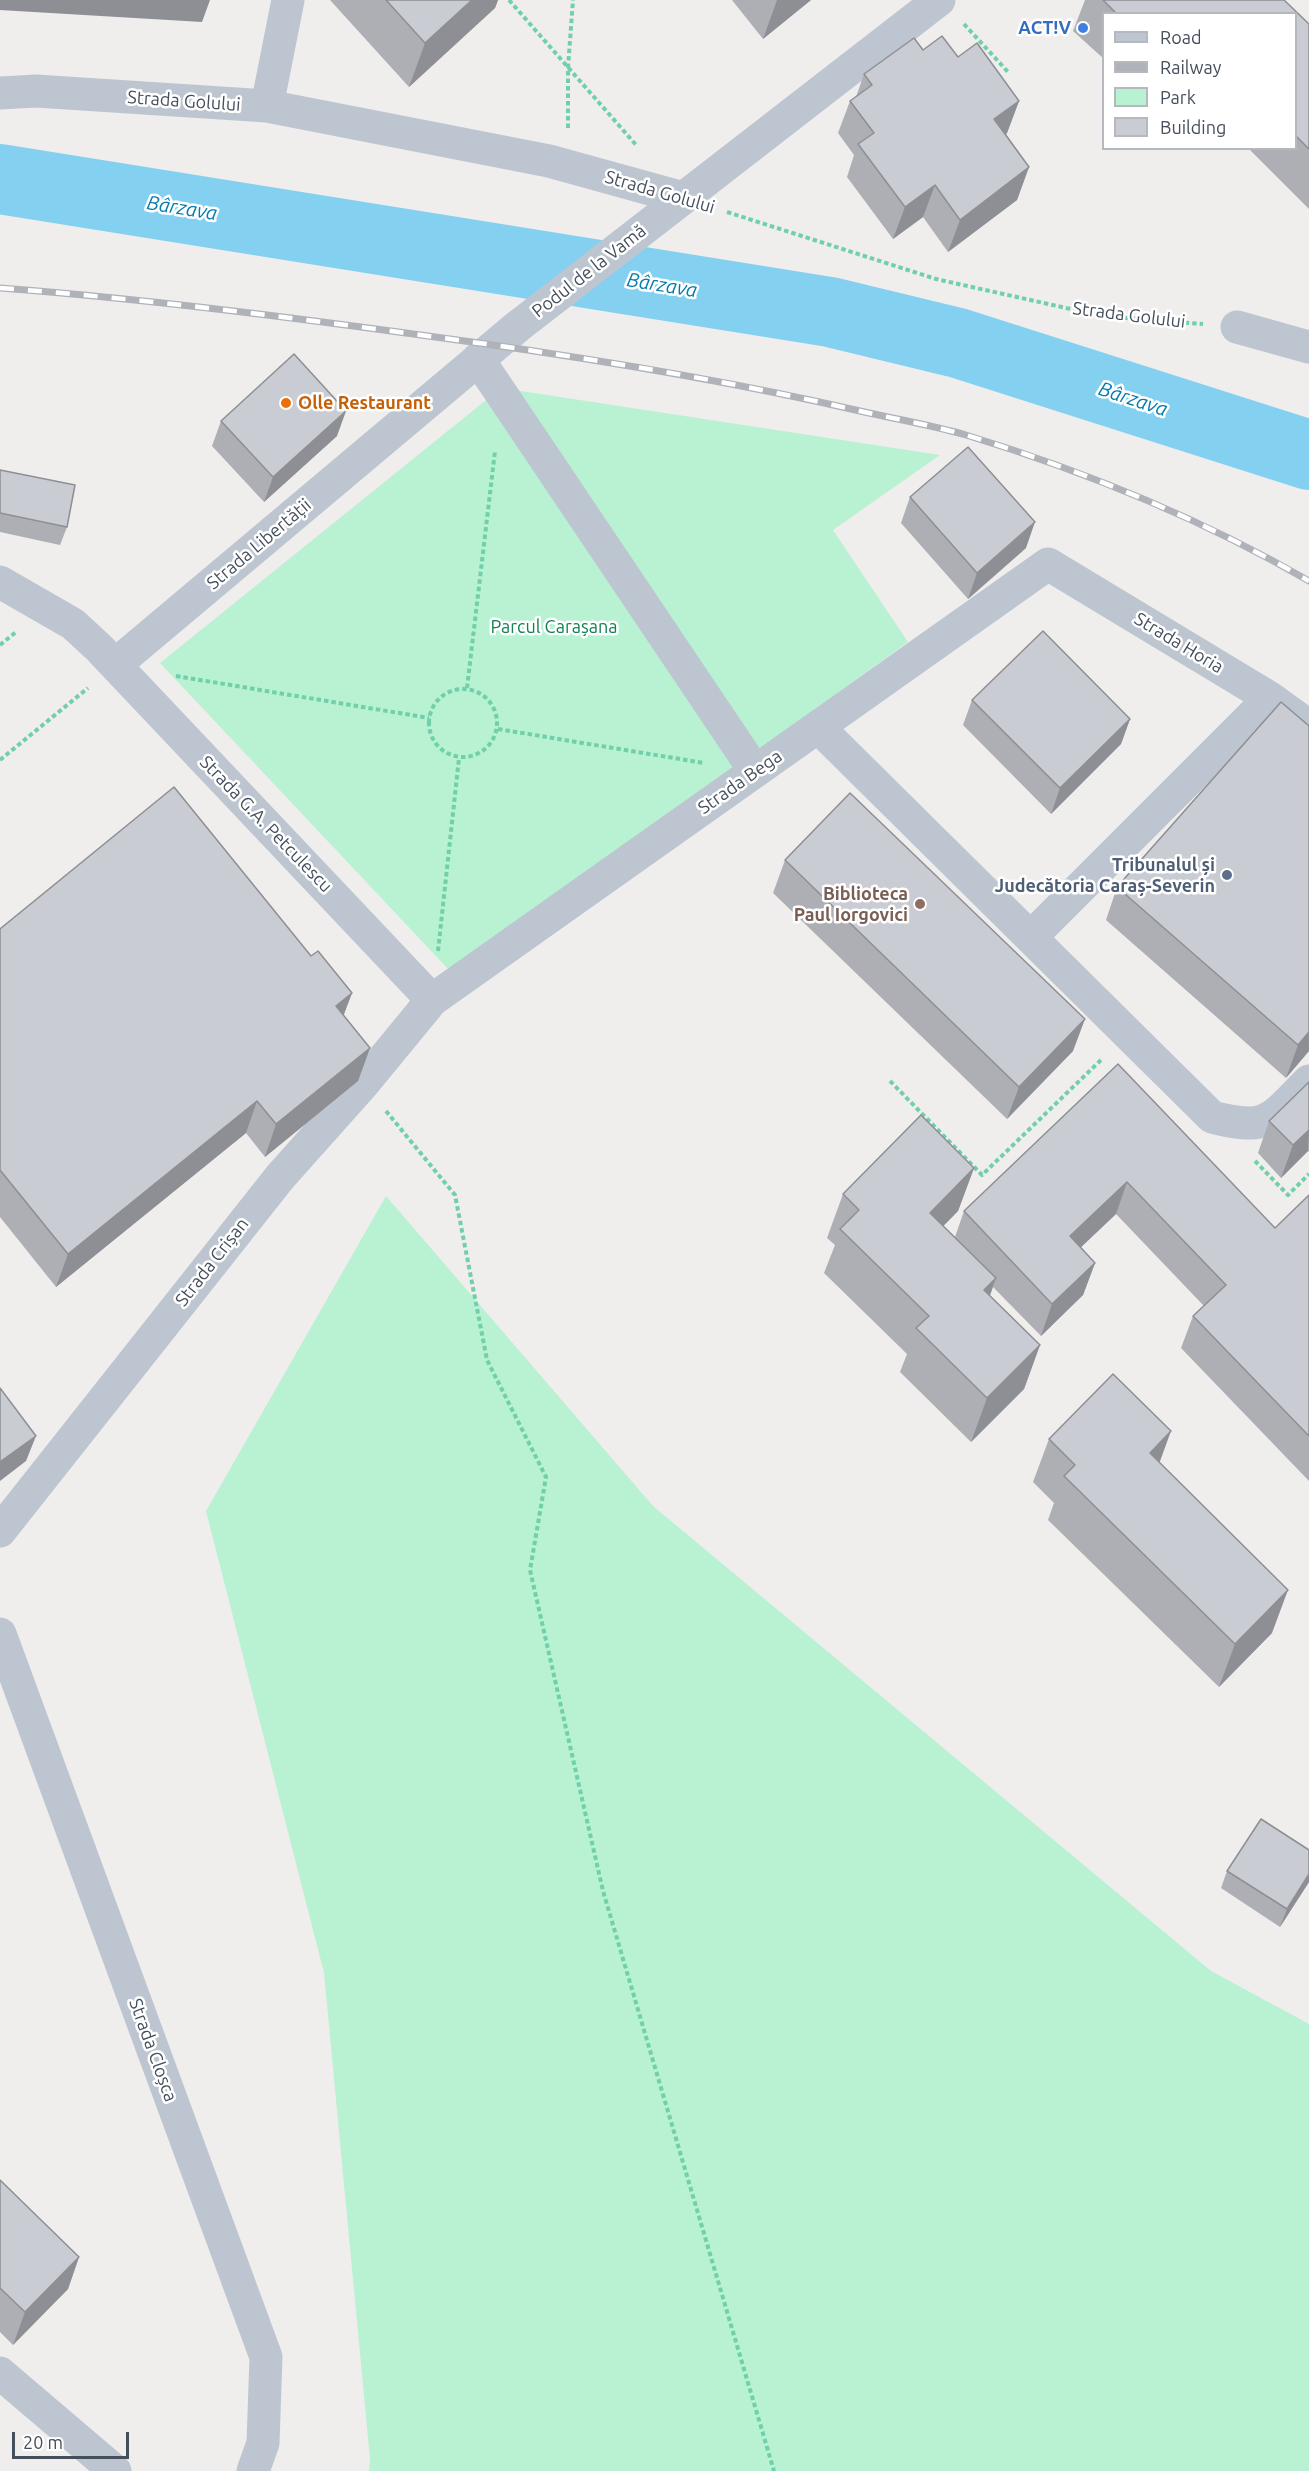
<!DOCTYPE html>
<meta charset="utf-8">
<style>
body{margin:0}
#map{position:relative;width:1309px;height:2471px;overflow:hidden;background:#f0eded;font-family:Ubuntu,sans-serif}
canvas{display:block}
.legend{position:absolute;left:1102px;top:12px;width:195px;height:138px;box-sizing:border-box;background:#fff;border:2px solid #b5b9be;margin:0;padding:8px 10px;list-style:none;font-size:18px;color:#454f5c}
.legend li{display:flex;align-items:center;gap:12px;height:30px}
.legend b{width:30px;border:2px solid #b5b9be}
.scale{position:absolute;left:12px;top:2432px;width:117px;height:27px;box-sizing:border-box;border:3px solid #454f5c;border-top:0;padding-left:8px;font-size:18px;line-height:21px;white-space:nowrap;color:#454f5c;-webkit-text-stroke:4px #fff;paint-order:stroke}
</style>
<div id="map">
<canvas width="1309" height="2471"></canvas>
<ul class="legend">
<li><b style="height:8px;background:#bdc6d0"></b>Road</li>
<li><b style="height:8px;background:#afb2b8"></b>Railway</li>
<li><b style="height:16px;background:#b9f1d3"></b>Park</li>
<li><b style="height:16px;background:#caccd3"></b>Building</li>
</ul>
<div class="scale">20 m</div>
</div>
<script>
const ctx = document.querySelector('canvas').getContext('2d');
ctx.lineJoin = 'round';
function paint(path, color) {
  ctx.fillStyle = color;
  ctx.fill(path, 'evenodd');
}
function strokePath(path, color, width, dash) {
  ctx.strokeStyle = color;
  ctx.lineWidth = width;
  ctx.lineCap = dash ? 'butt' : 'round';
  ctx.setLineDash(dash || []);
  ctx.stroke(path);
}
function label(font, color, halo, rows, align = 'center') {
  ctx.font = font + ' Ubuntu,sans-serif';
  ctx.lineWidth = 5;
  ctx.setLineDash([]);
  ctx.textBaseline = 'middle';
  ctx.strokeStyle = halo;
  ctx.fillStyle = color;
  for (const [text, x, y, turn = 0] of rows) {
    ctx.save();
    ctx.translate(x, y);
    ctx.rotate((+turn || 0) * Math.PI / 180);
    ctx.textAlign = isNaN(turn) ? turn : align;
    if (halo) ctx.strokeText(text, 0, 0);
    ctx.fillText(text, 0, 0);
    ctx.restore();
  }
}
paint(new Path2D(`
 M 501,388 L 940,455 L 833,530 L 908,642 L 450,971 L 160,663 Z
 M 386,1196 L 653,1506 L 1211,1971 L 1309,2024 L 1309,2471 L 369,2471 L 370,2459 L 324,1973 L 206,1511 Z`), '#b9f1d3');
strokePath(new Path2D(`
 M 0,179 L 830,312 L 958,343 L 1309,455`), '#84d0f0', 70);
strokePath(new Path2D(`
 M 509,0 L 637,146
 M 964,24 L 1008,72
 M 568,128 L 568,68 L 573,0
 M 727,212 L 936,279 L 1102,316 L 1203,324
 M 0,645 L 16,632
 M 176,676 L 429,718
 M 467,688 L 495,451
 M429 723a34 34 0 1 1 68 0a34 34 0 1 1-68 0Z
 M 498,729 L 704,763
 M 0,760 L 88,688
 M 438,951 L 459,758
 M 890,1081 L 982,1175 L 1102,1059
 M 386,1111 L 455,1195 L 487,1360 L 546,1477 L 530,1570 L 603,1891 L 774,2471
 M 1255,1161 L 1288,1195 L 1309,1174`), '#6fd0a9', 4, [4.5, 3]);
strokePath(new Path2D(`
 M 0,93 L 36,91 L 267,106 L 549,161 L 683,198
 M 267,106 L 288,0
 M 1237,327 L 1309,347
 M 478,359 L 755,771
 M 0,582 L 73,624 L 99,648 L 432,1000
 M 115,665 L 517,327 L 939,0
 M 818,727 L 1212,1117 C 1268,1132 1271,1119 1309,1081
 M 1032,936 L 1270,698
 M 0,1531 L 280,1177 L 363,1084 L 432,1000 L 1048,564 L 1270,698 L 1309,726
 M 0,1634 L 266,2357 L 263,2443 L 253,2471
 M 0,2373 L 115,2471`), '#bdc6d0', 33);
const rail = new Path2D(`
 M 0,288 C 160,300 320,321 479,343 C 607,361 734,382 860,411 C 895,419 931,425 966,435 C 1084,471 1202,519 1309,581`);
strokePath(rail, '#afb2b8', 7);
strokePath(rail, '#fff', 4.5, [14]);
paint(new Path2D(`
 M 330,0 L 498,0 L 495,8 L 409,87 Z
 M 732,0 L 811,0 L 763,39 Z
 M 1085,0 L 1284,0 L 1309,24 L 1309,209 L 1248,148 L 1296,148 L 1296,14 L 1104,14 L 1104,59 L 1073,31 Z
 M 923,50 L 1019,101 L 1007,133 L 1006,134 L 1029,167 L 1017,200 L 948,252 L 923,217 L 893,239 L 847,177 L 854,155 L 838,133 L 850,101 L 856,97 L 864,74 Z
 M 221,421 L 337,436 L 264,502 L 212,446 Z
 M 0,470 L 67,527 L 60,545 L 0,532 Z
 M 910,497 L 1026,548 L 968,599 L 901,523 Z
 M 972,700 L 1130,719 L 1121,744 L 1051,814 L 963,725 Z
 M 1309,726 L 1309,1051 L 1286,1078 L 1106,920 L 1117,887 Z
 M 785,860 L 1073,1051 L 1007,1119 L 773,893 Z
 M 0,929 L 311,956 L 352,993 L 343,1015 L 370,1048 L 358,1081 L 265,1157 L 246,1133 L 56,1287 L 0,1217 Z
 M 1118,1064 L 1275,1228 L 1309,1195 L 1309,1481 L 1181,1348 L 1193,1316 L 1204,1306 L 1116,1214 L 1081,1247 L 1095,1263 L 1083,1295 L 1041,1336 L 993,1287 L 990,1296 L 1040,1345 L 1024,1389 L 971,1442 L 900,1372 L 907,1354 L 824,1273 L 835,1245 L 827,1238 L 843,1194 L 974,1168 L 958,1211 L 943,1226 L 955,1237 L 964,1211 Z
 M 1309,1082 L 1309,1152 L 1308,1151 L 1281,1178 L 1258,1153 L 1269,1121 Z
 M 1049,1439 L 1159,1462 L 1272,1633 L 1219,1687 L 1048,1520 L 1054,1503 L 1033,1482 Z
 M 1309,1850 L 1309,1882 L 1280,1927 L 1221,1888 L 1227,1871 Z
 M 0,2180 L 79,2257 L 68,2289 L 13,2345 L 0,2332 Z`), '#aeafb5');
paint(new Path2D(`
 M 0,0 L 210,0 L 202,22 L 0,10 Z
 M 472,0 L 498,0 L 495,8 L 409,87 L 425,43 Z
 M 777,0 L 811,0 L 763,39 Z
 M 1019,101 L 1007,133 L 982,151 L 994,119 Z
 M 1029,167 L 1017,200 L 948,252 L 960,220 Z
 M 935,185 L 923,217 L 893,239 L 905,207 Z
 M 346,411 L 337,436 L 264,502 L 273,477 Z
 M 1035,522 L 1026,548 L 968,599 L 977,573 Z
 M 1130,719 L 1121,744 L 1051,814 L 1060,788 Z
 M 352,993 L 340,1025 L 336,1006 Z
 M 1085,1019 L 1073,1051 L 1007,1119 L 1019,1087 Z
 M 1309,1032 L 1309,1051 L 1286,1078 L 1298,1045 Z
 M 370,1048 L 358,1081 L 265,1157 L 276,1124 Z
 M 257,1101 L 246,1133 L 56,1287 L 68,1254 Z
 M 1309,1130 L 1308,1151 L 1281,1178 L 1293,1145 Z
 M 974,1168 L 958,1211 L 914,1256 L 930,1213 Z
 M 1127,1182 L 1116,1214 L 1058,1269 L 1070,1236 Z
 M 1095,1263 L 1083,1295 L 1041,1336 L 1052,1304 Z
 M 996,1278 L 980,1322 L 984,1290 Z
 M 1040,1345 L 1024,1389 L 971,1442 L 987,1398 Z
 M 1171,1431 L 1155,1475 L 1150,1453 Z
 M 36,1436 L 26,1461 L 0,1481 L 0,1462 Z
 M 1288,1590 L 1272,1633 L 1219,1687 L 1235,1644 Z
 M 1309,1874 L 1309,1882 L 1280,1927 L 1287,1909 Z
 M 79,2257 L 68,2289 L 13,2345 L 25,2312 Z`), '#8d8f94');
const building = new Path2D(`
 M 386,0 L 472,0 L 425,43 Z
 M 1103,0 L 1284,0 L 1309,24 L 1309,149 L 1296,136 L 1296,14 L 1117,14 Z
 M 942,36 L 958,57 L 977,43 L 1019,101 L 994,119 L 1029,167 L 960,220 L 935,185 L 905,207 L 858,144 L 874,133 L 850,101 L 872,85 L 864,74 L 914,38 L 923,50 Z
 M 294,354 L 346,411 L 273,477 L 221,421 Z
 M 968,447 L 1035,522 L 977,573 L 910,497 Z
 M 0,470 L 75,485 L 67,527 L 0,513 Z
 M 1043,631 L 1130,719 L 1060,788 L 972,700 Z
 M 1281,702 L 1309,726 L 1309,1032 L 1298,1045 L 1117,887 Z
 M 174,787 L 311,956 L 318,951 L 352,993 L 336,1006 L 370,1048 L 276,1124 L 257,1101 L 68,1254 L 0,1170 L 0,929 Z
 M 850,793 L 1085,1019 L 1019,1087 L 785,860 Z
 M 1118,1064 L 1275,1228 L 1309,1195 L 1309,1436 L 1193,1316 L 1226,1285 L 1127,1182 L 1070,1236 L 1095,1263 L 1052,1304 L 964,1211 Z
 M 1309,1082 L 1309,1130 L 1293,1145 L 1269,1121 Z
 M 921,1115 L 974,1168 L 930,1213 L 996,1278 L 984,1290 L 1040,1345 L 987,1398 L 916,1328 L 929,1316 L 840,1229 L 859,1210 L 843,1194 Z
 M 1113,1374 L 1171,1431 L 1150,1453 L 1288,1590 L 1235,1644 L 1064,1476 L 1075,1465 L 1049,1439 Z
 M 0,1388 L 36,1436 L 0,1462 Z
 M 1261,1819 L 1309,1850 L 1309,1874 L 1287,1909 L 1227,1871 Z
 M 0,2180 L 79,2257 L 25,2312 L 0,2288 Z`);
paint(building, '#caccd3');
strokePath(building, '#8d8f94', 1.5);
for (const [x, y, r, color] of [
 [1083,28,6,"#3f7fe0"],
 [286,403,6,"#e8710a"],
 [1227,875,6,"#5c6f8a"],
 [920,904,6,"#8d6e63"]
]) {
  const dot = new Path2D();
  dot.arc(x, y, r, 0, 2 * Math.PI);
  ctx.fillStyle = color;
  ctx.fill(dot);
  strokePath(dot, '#fff', 2);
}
label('bold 18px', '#366cbe', '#fff', [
 ["ACT!V",1071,28]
], 'right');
label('18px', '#454f5c', '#fff', [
 ["Strada Golului",184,101,4],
 ["Strada Golului",660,192,16],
 ["Podul de la Vamă",589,271,-38],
 ["Strada Golului",1129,315,7],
 ["Strada Libertății",259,544,-40],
 ["Strada Horia",1179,643,31],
 ["Strada Bega",740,782,-35],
 ["Strada G.A. Petculescu",266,824,46],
 ["Strada Crișan",212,1262,-52],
 ["Strada Cloșca",153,2050,70]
]);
label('bold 18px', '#c56008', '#fff', [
 ["Olle Restaurant",298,403]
], 'left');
label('18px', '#128053', '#fff', [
 ["Parcul Carașana",554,627]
]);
label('bold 18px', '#4e5e75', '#fff', [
 ["Tribunalul și",1215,865],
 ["Judecătoria Caraș-Severin",1215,886]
], 'right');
label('bold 18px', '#785e54', '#fff', [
 ["Biblioteca",908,894],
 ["Paul Iorgovici",908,915]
], 'right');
label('italic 20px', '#057cae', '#fff', [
 ["Bârzava",182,208,9],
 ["Bârzava",662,285,9],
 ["Bârzava",1133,399,18]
]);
</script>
